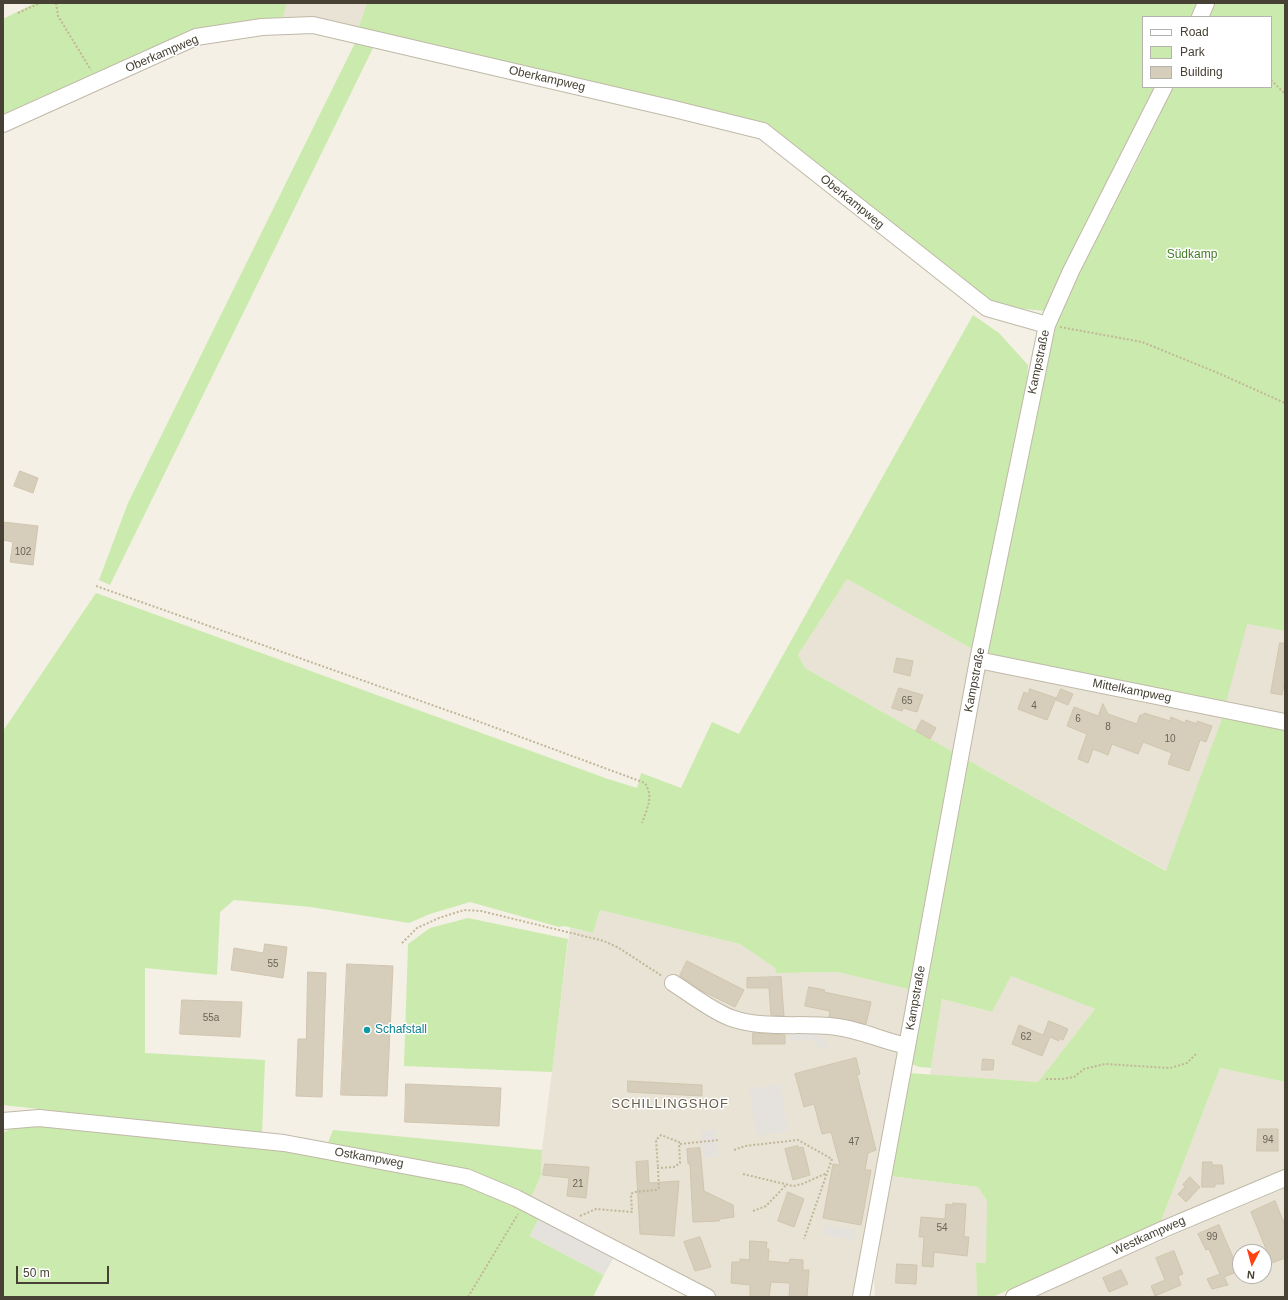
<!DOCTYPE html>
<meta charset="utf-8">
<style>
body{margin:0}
#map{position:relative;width:1288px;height:1300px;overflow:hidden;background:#f4f0e6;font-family:Arial,sans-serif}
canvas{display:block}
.frame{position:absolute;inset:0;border:4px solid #474135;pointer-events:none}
.legend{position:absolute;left:1142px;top:16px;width:130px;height:72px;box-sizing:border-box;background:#fff;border:1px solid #b5b3ae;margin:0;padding:5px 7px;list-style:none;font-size:12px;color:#474135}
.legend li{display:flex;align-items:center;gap:8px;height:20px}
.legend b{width:20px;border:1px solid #b5b3ae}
.north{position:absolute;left:1232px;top:1244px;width:40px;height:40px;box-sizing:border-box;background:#fff;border:1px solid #b5b3ae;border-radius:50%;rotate:186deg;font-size:11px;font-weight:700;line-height:16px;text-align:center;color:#474135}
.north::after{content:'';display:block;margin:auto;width:14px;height:18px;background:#ff4212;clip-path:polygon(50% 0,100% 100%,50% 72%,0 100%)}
.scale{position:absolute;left:16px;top:1266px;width:93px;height:18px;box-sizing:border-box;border:2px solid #474135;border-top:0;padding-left:5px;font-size:12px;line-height:14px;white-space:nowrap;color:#474135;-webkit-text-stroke:3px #fff;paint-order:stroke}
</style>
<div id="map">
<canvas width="1288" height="1300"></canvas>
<div class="frame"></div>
<ul class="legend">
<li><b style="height:5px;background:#fff"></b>Road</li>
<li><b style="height:11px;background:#cbeaad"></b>Park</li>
<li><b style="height:11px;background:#d6cdbb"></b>Building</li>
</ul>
<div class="north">N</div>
<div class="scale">50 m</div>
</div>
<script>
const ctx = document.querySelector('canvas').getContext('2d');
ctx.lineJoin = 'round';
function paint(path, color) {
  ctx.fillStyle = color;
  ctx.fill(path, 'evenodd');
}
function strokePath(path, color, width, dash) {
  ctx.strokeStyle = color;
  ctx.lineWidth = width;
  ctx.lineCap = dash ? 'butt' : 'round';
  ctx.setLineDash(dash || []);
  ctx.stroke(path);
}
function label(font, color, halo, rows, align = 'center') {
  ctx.font = font + ' Arial,sans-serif';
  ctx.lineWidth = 3;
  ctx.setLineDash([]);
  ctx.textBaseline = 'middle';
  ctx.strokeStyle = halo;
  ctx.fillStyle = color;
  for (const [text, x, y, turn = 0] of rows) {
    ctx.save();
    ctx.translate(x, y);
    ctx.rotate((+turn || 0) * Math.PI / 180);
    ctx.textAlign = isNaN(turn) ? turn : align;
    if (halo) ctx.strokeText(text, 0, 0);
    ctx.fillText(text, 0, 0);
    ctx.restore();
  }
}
paint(new Path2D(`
 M 287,3 L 367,3 L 358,29 L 282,21 Z
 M 847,579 L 974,650 L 955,753 L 805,668 L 798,655 Z
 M 1247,624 L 1285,631 L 1285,724 L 1224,713 L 1167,871 L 964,758 L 982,661 Z
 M 600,910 L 740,944 L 775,968 L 776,973 L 838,972 L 912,990 L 856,1297 L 714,1297 L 530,1200 L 541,1175 L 542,1150 L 570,928 L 593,933 Z
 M 1011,976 L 1095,1009 L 1038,1082 L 930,1075 L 942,999 L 991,1012 Z
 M 1220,1068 L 1285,1082 L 1285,1170 L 1161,1221 Z
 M 890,1176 L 978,1187 L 987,1201 L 987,1238 L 986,1263 L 976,1263 L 977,1297 L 875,1297 L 874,1279 L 879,1250 L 879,1238 Z
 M 1285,1188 L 1285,1297 L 1034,1297 L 1186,1230 ZM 1240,1252 L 1264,1252 L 1264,1276 L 1240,1276 Z`), '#e8e3d4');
paint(new Path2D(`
 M 35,3 L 287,3 L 282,21 L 195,31 L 3,120 L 3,19 Z
 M 367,3 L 1200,3 L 1193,17 L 1143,17 L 1143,87 L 1158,87 L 1045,311 L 993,306 L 767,124 L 358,29 Z
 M 1212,3 L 1285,3 L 1285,631 L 1247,624 L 1225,706 L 982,661 L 1056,313 L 1124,178 L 1131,173 L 1136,163 L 1173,87 L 1271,87 L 1271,17 L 1207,17 Z
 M 356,41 L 374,46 L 110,585 L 99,580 L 128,503 Z
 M 973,315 L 999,333 L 1028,365 L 1026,405 L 974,650 L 847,579 L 798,655 L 805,668 L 955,753 L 912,990 L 838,972 L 776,973 L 775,968 L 740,944 L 600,910 L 593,933 L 564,926 L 559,927 L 470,902 L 430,914 L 409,923 L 311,907 L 234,900 L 220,912 L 217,975 L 145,968 L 145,1053 L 265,1060 L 262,1134 L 3,1105 L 3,731 L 96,593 L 608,779 L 637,788 L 641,773 L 681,788 L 712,722 L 739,734 Z
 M 1224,713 L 1285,724 L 1285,1082 L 1220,1068 L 1161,1221 L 995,1296 L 977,1297 L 976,1263 L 986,1263 L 987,1201 L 978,1187 L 890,1176 L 908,1073 L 1038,1082 L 1095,1009 L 1011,976 L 992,1012 L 942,999 L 931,1068 L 919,1067 L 912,1064 L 964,758 L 1166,871 Z
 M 468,918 L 568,939 L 552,1072 L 404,1066 L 408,944 L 430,928 Z
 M 41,1123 L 285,1148 L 465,1180 L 541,1214 L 530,1236 L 604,1275 L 593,1297 L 3,1297 L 3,1133 L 16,1125 Z
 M 333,1130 L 542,1150 L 541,1175 L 530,1200 L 413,1161 L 328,1143 Z`), '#cbeaad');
paint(new Path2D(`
 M 790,1030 L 816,1030 L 828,1045 L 822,1050 L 813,1040 L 790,1040 Z
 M 780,1084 L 788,1131 L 757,1136 L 749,1089 Z
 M 716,1130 L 717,1157 L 703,1158 L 701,1131 Z
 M 541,1214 L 616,1253 L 604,1275 L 530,1236 Z
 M 823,1225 L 856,1230 L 855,1240 L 822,1235 Z`), '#e5e2de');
const building = new Path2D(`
 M 20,471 L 38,478 L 33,493 L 14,486 Z
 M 3,522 L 38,526 L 33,565 L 10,562 L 13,542 L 3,540 Z
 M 1280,643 L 1285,643 L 1285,685 L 1284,685 L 1282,695 L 1271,693 Z
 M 897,658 L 913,661 L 910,676 L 894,672 Z
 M 899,688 L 923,695 L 917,712 L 903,708 L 902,711 L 892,708 Z
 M 1030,689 L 1056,698 L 1047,720 L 1018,709 L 1024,692 L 1028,694 Z
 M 1061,689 L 1073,694 L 1068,705 L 1056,700 Z
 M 1103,704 L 1108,714 L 1137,724 L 1140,715 L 1143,715 L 1144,713 L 1170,721 L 1171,717 L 1185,723 L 1186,720 L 1197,724 L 1197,721 L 1212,726 L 1206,742 L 1200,740 L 1189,771 L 1168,764 L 1172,753 L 1143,742 L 1138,754 L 1112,744 L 1108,755 L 1093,749 L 1088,763 L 1078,759 L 1087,734 L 1067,726 L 1074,707 L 1098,716 Z
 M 922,720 L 936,728 L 930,739 L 916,731 Z
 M 265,944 L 287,947 L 283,978 L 231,970 L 234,948 L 263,953 Z
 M 687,961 L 744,990 L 735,1007 L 702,991 L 680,976 Z
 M 347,964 L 393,966 L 387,1096 L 341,1095 Z
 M 308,972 L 326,973 L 322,1097 L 296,1096 L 298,1039 L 306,1039 Z
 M 781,977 L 784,1016 L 771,1015 L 769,988 L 747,988 L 747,978 Z
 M 809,987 L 825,990 L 824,992 L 871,1002 L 866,1024 L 829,1017 L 830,1011 L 805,1006 Z
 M 182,1000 L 242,1002 L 240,1037 L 180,1034 Z
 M 1049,1021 L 1068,1029 L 1063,1040 L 1059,1038 L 1059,1041 L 1050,1037 L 1042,1056 L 1012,1044 L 1019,1025 L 1043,1035 Z
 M 753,1033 L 785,1035 L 785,1044 L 753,1044 Z
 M 856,1058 L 860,1074 L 857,1075 L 876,1150 L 868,1153 L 865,1170 L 871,1170 L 861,1225 L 823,1218 L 833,1164 L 840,1165 L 831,1132 L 822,1134 L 814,1104 L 804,1107 L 795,1074 Z
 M 983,1059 L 994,1060 L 993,1070 L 982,1070 Z
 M 628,1081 L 702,1085 L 702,1096 L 628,1092 Z
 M 406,1084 L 501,1088 L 499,1126 L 405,1122 Z
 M 1258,1129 L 1278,1129 L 1278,1151 L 1257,1151 Z
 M 798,1146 L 798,1148 L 803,1147 L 810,1175 L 793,1180 L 785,1149 Z
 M 700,1148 L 704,1191 L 733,1205 L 734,1217 L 720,1219 L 719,1221 L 693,1222 L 690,1164 L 688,1164 L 687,1149 Z
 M 648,1161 L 649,1183 L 679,1181 L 674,1236 L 640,1234 L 636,1162 Z
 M 1203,1162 L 1212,1162 L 1212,1165 L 1222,1165 L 1224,1184 L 1215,1184 L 1215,1187 L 1202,1187 Z
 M 545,1164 L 589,1167 L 586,1198 L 567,1196 L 569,1178 L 543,1175 Z
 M 1190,1177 L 1200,1187 L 1186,1202 L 1178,1194 L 1185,1187 L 1183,1185 Z
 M 788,1192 L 804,1199 L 794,1227 L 778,1221 Z
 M 1275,1201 L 1285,1225 L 1285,1258 L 1264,1266 L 1264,1251 L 1266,1249 L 1251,1212 Z
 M 953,1203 L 966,1204 L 964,1237 L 969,1237 L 967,1256 L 934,1252 L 933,1267 L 922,1266 L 924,1237 L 919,1237 L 921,1217 L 945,1219 L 946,1204 L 953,1205 Z
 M 1219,1225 L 1239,1271 L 1224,1277 L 1228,1285 L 1212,1289 L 1207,1279 L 1220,1274 L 1209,1249 L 1206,1250 L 1198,1234 Z
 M 700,1237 L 711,1267 L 695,1271 L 684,1242 Z
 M 750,1241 L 767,1242 L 766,1249 L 769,1249 L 768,1261 L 789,1263 L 790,1259 L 803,1260 L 803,1270 L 809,1270 L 807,1297 L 789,1297 L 790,1283 L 771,1282 L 769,1297 L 750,1297 L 750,1285 L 731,1283 L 732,1262 L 740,1262 L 740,1259 L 749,1260 Z
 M 1174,1251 L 1183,1274 L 1178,1276 L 1181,1285 L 1155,1296 L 1151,1286 L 1165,1280 L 1156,1258 Z
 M 897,1264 L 917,1265 L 916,1284 L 896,1283 Z
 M 1121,1270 L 1128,1284 L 1109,1292 L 1103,1278 Z`);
paint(building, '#d6cdbb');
strokePath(building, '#d1c5ae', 1);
const minor = new Path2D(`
 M 1200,17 L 1206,3
 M 3,124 L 196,37 L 262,27 L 313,25 L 674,109 L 763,131 L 987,308 L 1047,325
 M 978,660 L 1285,722
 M 673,983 C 691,994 710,1010 731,1018 C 765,1030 801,1022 837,1027 C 861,1030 883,1041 907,1046
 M 3,1121 L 39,1118 L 284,1143 L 466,1177 L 516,1198 L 707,1297
 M 861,1297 L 978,660 L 1047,325 L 1071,271 L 1164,87
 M 1014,1297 L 1164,1229 L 1285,1178`);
strokePath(minor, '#c0b9a8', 18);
strokePath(new Path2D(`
 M 56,3 L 58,16 L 91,70
 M 18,13 L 40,3
 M 1271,80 L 1285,94
 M 1060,327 L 1142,342 L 1218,373 L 1285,403
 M 96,586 L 480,722 L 645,783 C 654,798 647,808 642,823
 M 402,943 L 417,928 L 439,918 L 464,910 L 481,911 L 604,941 L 619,948 L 662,976
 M 1046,1079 L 1062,1079 L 1074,1077 L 1084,1069 L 1105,1064 L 1170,1068 L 1187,1063 L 1197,1053
 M 680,1144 L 719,1140
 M 734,1150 L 745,1146 L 798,1140 L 832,1159 L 804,1239
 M 743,1174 L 793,1186 L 802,1184 L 827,1173
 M 753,1211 L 766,1206 L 786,1185
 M 580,1216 L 596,1209 L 632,1212 L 631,1194 L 634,1192 L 656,1190 L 659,1188 L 658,1168 L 674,1167 L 680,1163 L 679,1142 L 661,1135 L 656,1140 L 658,1168
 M 468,1297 L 518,1214`), '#c2b699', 2, [2, 2]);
strokePath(minor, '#fff', 16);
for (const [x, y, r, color] of [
 [367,1030,4,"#0f9aa8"]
]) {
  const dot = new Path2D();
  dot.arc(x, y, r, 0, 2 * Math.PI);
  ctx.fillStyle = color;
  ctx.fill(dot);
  strokePath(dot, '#fff', 1.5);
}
label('10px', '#6b6456', null, [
 ["102",23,552],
 ["65",907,701],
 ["4",1034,706],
 ["6",1078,719],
 ["8",1108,727],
 ["10",1170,739],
 ["55",273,964],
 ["55a",211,1018],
 ["62",1026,1037],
 ["94",1268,1140],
 ["47",854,1142],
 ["21",578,1184],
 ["54",942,1228],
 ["99",1212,1237]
]);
label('12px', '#474135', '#fff', [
 ["Oberkampweg",162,54,-23],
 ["Oberkampweg",547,79,13],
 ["Oberkampweg",852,202,39],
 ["Kampstraße",1039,362,-78],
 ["Kampstraße",975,680,-79],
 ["Mittelkampweg",1132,691,11],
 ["Kampstraße",916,998,-80],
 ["Ostkampweg",369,1158,10],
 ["Westkampweg",1149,1236,-24]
]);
label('12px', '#427c25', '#fff', [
 ["Südkamp",1192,255]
]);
label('12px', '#0d838f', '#fff', [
 ["Schafstall",375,1030]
], 'left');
ctx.letterSpacing = '1px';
label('13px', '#6a604c', '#fff', [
 ["SCHILLINGSHOF",670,1104]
]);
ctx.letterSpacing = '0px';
</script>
